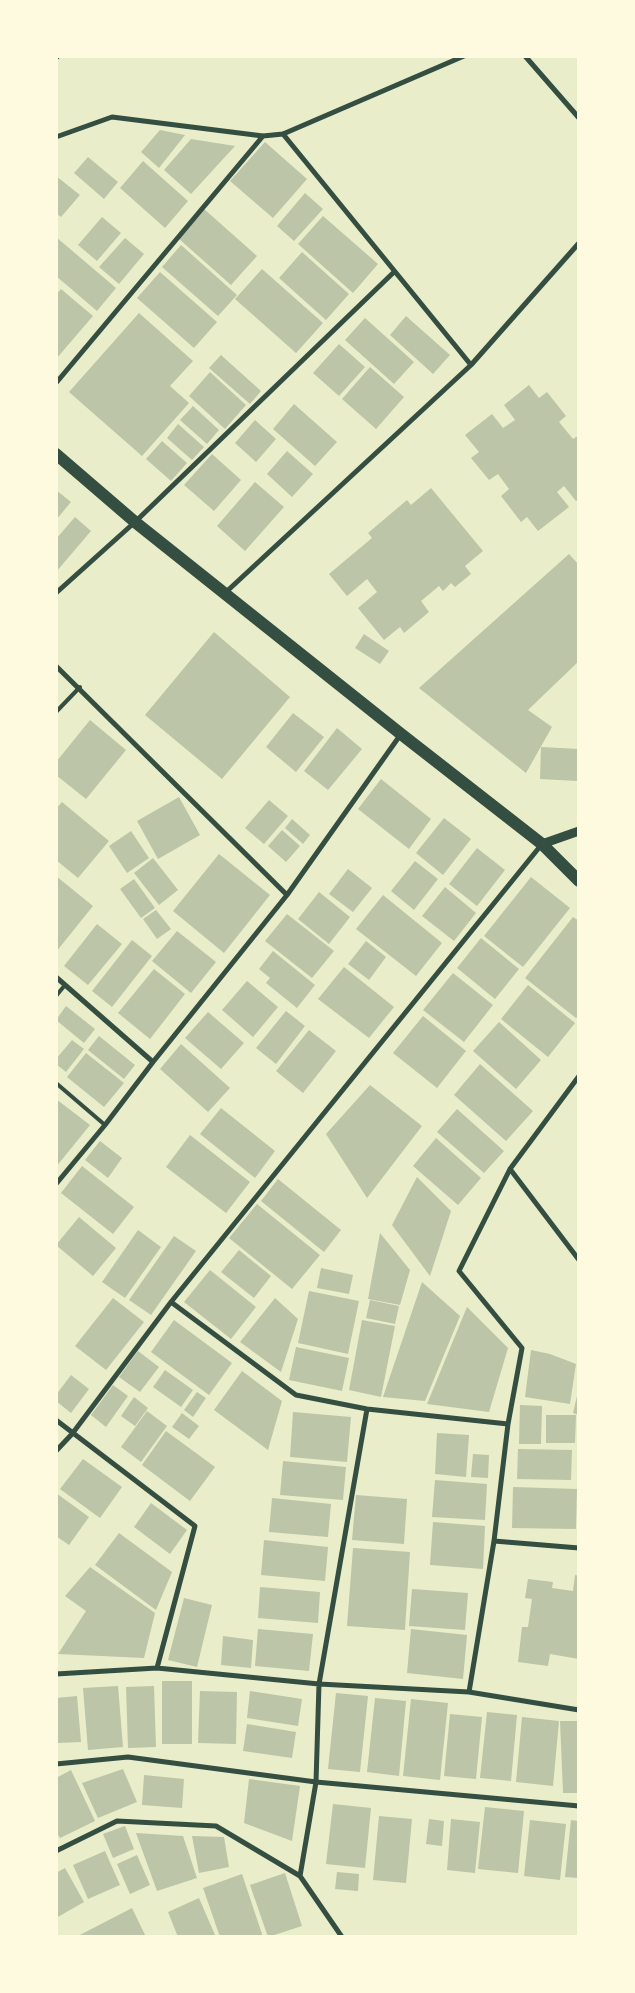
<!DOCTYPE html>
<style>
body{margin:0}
#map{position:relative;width:635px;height:1993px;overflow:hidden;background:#e9edc9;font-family:Quicksand,sans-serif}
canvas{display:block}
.frame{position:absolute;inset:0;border:58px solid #fefae0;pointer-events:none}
</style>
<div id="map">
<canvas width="635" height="1993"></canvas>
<div class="frame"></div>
</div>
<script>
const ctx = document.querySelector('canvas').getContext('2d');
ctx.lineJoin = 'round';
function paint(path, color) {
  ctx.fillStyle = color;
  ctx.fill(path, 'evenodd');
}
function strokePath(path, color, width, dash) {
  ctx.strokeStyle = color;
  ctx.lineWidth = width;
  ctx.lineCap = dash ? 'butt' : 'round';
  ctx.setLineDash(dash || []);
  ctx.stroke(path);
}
paint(new Path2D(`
 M 160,130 L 185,135 L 159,168 L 141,152 Z
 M 191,139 L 235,146 L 191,194 L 164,170 Z
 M 265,142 L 307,179 L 273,218 L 230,181 Z
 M 88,157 L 118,182 L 104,199 L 74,173 Z
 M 143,161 L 188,201 L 165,228 L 120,188 Z
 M 56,176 L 80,195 L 61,217 L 56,213 Z
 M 305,193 L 323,209 L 294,241 L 277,226 Z
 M 204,209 L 257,256 L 231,285 L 178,238 Z
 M 323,216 L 378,264 L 353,293 L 298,244 Z
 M 102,217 L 121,233 L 97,261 L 78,245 Z
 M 56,237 L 116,288 L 97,311 L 56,276 Z
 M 125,238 L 144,254 L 119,284 L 99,267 Z
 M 181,245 L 237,295 L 218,316 L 162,267 Z
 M 302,252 L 349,294 L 326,320 L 279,278 Z
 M 262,269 L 323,323 L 296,353 L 235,299 Z
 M 160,272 L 217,322 L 194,348 L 137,298 Z
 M 61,289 L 93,316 L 56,359 L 56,295 Z
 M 139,313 L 193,361 L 170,386 L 189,403 L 142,456 L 69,392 Z
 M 406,316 L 450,355 L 433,374 L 390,335 Z
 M 365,318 L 414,362 L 394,384 L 345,340 Z
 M 339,344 L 365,367 L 339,396 L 313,373 Z
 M 221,355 L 261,391 L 250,404 L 209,368 Z
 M 370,367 L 404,397 L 376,429 L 342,399 Z
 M 210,372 L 246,405 L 225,429 L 189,396 Z
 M 529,385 L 539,398 L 547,392 L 566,416 L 559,422 L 573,439 L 579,435 L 579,499 L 576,501 L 564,486 L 557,492 L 569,507 L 538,531 L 527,517 L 521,522 L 501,496 L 509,489 L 498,474 L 489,480 L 471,458 L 479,452 L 465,435 L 492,414 L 503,428 L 515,420 L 504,405 Z
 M 294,404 L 337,442 L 315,466 L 273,429 Z
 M 193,406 L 219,430 L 207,444 L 180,420 Z
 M 255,420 L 276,439 L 256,462 L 235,443 Z
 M 178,424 L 204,447 L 192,460 L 167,438 Z
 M 162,441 L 187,463 L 171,481 L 146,459 Z
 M 287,451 L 313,474 L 292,497 L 267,474 Z
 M 212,454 L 241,480 L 214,511 L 184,485 Z
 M 255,482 L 284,507 L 245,551 L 217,526 Z
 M 431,488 L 483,551 L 465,566 L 471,574 L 455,587 L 451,583 L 443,591 L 439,586 L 421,601 L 429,612 L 404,633 L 400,627 L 384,640 L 358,608 L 377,592 L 367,579 L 347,596 L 329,574 L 372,538 L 368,533 L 407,500 L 411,505 Z
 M 56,490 L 71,502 L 56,520 Z
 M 75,517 L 91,531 L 56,572 L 56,539 Z
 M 569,554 L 579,565 L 579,661 L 528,710 L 552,727 L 526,773 L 419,688 Z
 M 214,632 L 290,697 L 222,779 L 145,715 Z
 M 364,634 L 389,651 L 380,664 L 355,648 Z
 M 293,713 L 324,737 L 296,772 L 266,747 Z
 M 90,720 L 126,750 L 86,799 L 56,775 L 56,762 Z
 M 337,728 L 362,749 L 328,790 L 304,771 Z
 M 541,747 L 579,749 L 577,781 L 540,779 Z
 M 381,779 L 431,819 L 409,849 L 358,809 Z
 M 179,797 L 200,835 L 158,859 L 137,821 Z
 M 269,800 L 288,816 L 264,844 L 245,828 Z
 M 62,802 L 109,841 L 78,878 L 56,860 L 56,809 Z
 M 444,818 L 471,839 L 443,875 L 416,853 Z
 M 292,819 L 310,835 L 303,844 L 285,828 Z
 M 282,830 L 300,846 L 286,862 L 268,846 Z
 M 131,831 L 149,858 L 127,873 L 109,846 Z
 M 477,848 L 505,870 L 477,906 L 449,884 Z
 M 219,854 L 270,895 L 224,953 L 173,911 Z
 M 153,858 L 178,890 L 159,905 L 134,873 Z
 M 415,861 L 438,879 L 414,910 L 391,891 Z
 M 348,869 L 372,888 L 353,912 L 329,894 Z
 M 56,876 L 93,906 L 56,952 Z
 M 531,877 L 570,908 L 523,967 L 484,936 Z
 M 134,879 L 155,908 L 141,918 L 120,889 Z
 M 445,887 L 476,913 L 454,941 L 422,916 Z
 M 319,892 L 350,917 L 329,944 L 298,919 Z
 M 383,895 L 442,943 L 416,976 L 356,929 Z
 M 156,910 L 171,929 L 157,939 L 143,919 Z
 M 287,914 L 334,951 L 312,978 L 265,941 Z
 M 573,917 L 579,921 L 579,1015 L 576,1018 L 525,978 Z
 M 97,924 L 122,944 L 88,985 L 64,966 Z
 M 177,931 L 216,962 L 191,993 L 152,961 Z
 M 481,938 L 519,969 L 495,999 L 457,968 Z
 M 132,940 L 152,956 L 112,1007 L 92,991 Z
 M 366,941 L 386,957 L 369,980 L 348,964 Z
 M 273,951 L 315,985 L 297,1008 L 266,983 L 270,978 L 259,969 Z
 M 344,967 L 394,1007 L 369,1038 L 318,999 Z
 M 154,969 L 185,994 L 150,1039 L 118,1013 Z
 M 453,973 L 493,1005 L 464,1042 L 423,1010 Z
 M 247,981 L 278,1007 L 253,1037 L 222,1010 Z
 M 528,985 L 575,1023 L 548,1057 L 501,1019 Z
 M 66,1006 L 95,1029 L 84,1043 L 56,1020 Z
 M 286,1011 L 305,1026 L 276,1064 L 256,1048 Z
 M 208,1012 L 244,1043 L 221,1069 L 185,1038 Z
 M 423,1016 L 466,1051 L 437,1088 L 393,1053 Z
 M 499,1022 L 541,1060 L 516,1089 L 473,1051 Z
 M 309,1030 L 336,1051 L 303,1093 L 276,1071 Z
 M 99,1036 L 135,1065 L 124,1079 L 88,1050 Z
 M 72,1040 L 84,1049 L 66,1072 L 56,1064 L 56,1059 Z
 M 181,1044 L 230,1088 L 208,1112 L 160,1069 Z
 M 86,1053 L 124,1083 L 104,1107 L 67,1077 Z
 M 480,1064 L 533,1111 L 506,1141 L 454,1095 Z
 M 370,1085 L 422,1126 L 367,1198 L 326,1134 Z
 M 56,1099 L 90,1125 L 56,1167 Z
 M 221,1108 L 275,1151 L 255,1178 L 200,1134 Z
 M 457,1109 L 504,1151 L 484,1173 L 437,1132 Z
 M 190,1135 L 250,1182 L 226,1213 L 166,1167 Z
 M 436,1138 L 481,1178 L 458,1205 L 413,1166 Z
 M 100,1141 L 122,1158 L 108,1178 L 85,1160 Z
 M 82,1166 L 134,1207 L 113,1234 L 61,1193 Z
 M 417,1177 L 451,1211 L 430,1276 L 392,1225 Z
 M 278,1179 L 341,1230 L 324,1252 L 261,1201 Z
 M 257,1204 L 320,1255 L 292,1289 L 229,1238 Z
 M 79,1217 L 116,1248 L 93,1276 L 56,1245 Z
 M 138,1230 L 161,1247 L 125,1298 L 102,1282 Z
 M 380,1233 L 410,1270 L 400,1305 L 368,1299 Z
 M 174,1236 L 196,1251 L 151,1315 L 129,1300 Z
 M 239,1250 L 271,1276 L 254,1298 L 221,1272 Z
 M 321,1268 L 353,1275 L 349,1294 L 317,1288 Z
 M 210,1270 L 256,1307 L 231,1339 L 184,1302 Z
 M 422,1282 L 460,1316 L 425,1401 L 383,1397 Z
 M 309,1291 L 359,1301 L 348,1354 L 298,1343 Z
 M 113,1298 L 144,1322 L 106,1370 L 75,1346 Z
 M 275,1298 L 298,1319 L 281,1372 L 240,1342 Z
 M 370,1300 L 399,1306 L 395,1324 L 366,1318 Z
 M 467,1307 L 508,1348 L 489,1412 L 427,1404 Z
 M 174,1320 L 232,1363 L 209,1395 L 151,1352 Z
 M 362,1320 L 395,1326 L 381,1397 L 349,1390 Z
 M 296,1347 L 349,1358 L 342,1391 L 289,1380 Z
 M 531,1350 L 550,1354 L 576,1364 L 570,1404 L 525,1397 Z
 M 138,1351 L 159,1367 L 140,1392 L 119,1377 Z
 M 165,1370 L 193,1390 L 181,1407 L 153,1387 Z
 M 242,1371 L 282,1401 L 268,1450 L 214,1410 Z
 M 71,1375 L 89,1389 L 71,1413 L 56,1401 L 56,1395 Z
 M 113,1385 L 128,1396 L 106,1427 L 91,1415 Z
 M 197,1392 L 206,1398 L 193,1417 L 184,1410 Z
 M 578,1392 L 579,1392 L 579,1415 L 573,1413 Z
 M 134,1397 L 148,1408 L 135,1426 L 121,1416 Z
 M 520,1405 L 542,1406 L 541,1444 L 519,1444 Z
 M 147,1411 L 167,1426 L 141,1462 L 121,1447 Z
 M 293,1412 L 351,1417 L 347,1462 L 290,1457 Z
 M 182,1413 L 199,1426 L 189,1439 L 172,1427 Z
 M 546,1415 L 576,1415 L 575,1443 L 546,1443 Z
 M 166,1431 L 215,1467 L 190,1501 L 142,1465 Z
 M 437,1433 L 469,1435 L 466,1477 L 435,1474 Z
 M 518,1449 L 572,1450 L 571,1480 L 517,1479 Z
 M 473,1454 L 489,1455 L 488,1478 L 471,1477 Z
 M 83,1459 L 122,1487 L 100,1518 L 60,1489 Z
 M 283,1461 L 346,1467 L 343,1500 L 280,1495 Z
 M 435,1480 L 487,1484 L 485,1520 L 432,1517 Z
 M 513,1487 L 577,1489 L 576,1529 L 512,1528 Z
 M 56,1493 L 89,1517 L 69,1545 L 56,1536 Z
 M 356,1495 L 407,1499 L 404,1544 L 352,1540 Z
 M 272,1498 L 331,1504 L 328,1537 L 269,1532 Z
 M 151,1503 L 187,1530 L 170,1554 L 134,1527 Z
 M 433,1522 L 485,1526 L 483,1569 L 430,1565 Z
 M 119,1533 L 172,1572 L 156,1610 L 95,1565 Z
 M 264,1540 L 328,1547 L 325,1581 L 261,1575 Z
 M 353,1548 L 410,1552 L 405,1630 L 347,1626 Z
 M 90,1567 L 155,1613 L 144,1658 L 58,1654 L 86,1611 L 65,1596 Z
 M 575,1575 L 579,1576 L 579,1659 L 550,1654 L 548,1666 L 518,1662 L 522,1627 L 528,1627 L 532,1599 L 525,1598 L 528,1579 L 553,1582 L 552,1588 L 573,1591 Z
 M 260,1587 L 320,1592 L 318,1623 L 258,1618 Z
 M 412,1589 L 468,1593 L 465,1630 L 409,1626 Z
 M 184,1598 L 212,1605 L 197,1667 L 168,1660 Z
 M 258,1629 L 313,1634 L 309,1671 L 255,1666 Z
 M 411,1629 L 467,1635 L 463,1679 L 407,1673 Z
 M 223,1636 L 253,1640 L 251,1668 L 221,1665 Z
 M 162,1681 L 192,1681 L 192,1744 L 162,1744 Z
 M 118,1686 L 123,1747 L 88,1750 L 83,1688 Z
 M 154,1686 L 156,1747 L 128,1748 L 126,1687 Z
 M 200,1691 L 237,1692 L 236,1744 L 198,1743 Z
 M 250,1691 L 302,1699 L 298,1726 L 247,1718 Z
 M 336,1693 L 368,1696 L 360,1772 L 328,1769 Z
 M 77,1696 L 81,1742 L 58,1743 L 56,1698 Z
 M 375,1698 L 406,1701 L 399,1776 L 367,1772 Z
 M 411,1699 L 448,1703 L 440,1780 L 403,1776 Z
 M 487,1712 L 517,1715 L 511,1781 L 480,1778 Z
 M 450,1714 L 482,1717 L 476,1779 L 444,1776 Z
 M 522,1717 L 559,1721 L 553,1786 L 516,1782 Z
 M 560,1721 L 579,1721 L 579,1793 L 563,1793 Z
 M 247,1724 L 296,1732 L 292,1758 L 243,1751 Z
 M 123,1769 L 137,1802 L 98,1818 L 82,1783 Z
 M 71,1770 L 95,1821 L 60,1838 L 56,1832 L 56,1778 Z
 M 144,1775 L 184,1779 L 182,1808 L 142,1805 Z
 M 249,1779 L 300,1786 L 292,1841 L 244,1823 Z
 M 333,1804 L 371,1808 L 365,1868 L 326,1864 Z
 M 485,1807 L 524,1811 L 518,1873 L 478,1869 Z
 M 379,1816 L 412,1819 L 406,1883 L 373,1880 Z
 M 429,1819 L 444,1821 L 442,1846 L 426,1844 Z
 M 451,1819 L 480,1822 L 475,1873 L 447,1870 Z
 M 530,1820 L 566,1824 L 560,1880 L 524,1876 Z
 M 571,1820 L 579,1821 L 579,1878 L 565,1877 Z
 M 125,1826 L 134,1849 L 113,1858 L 103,1834 Z
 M 136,1833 L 183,1836 L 197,1878 L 157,1891 Z
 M 192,1836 L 224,1837 L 229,1867 L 199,1873 Z
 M 105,1851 L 120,1885 L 88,1899 L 73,1865 Z
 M 137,1855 L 150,1885 L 130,1894 L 117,1864 Z
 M 65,1868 L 84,1902 L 56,1918 L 56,1873 Z
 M 337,1872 L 359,1874 L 358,1891 L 335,1889 Z
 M 285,1873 L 302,1926 L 268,1937 L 250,1885 Z
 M 242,1874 L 263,1937 L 220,1937 L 203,1888 Z
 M 199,1898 L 215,1935 L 210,1937 L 178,1937 L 168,1912 Z
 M 132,1908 L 146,1937 L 76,1937 Z`), '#bcc5a7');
strokePath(new Path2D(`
 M 56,712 L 80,687
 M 56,996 L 65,985
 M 56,1083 L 105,1125`), '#344e41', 4);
strokePath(new Path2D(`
 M 525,56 L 579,118
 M 56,58 L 58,56
 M 283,134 L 471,365
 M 56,137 L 112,117 L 263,136 L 283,134 L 464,56
 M 56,383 L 263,136
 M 56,593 L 135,522 L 394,272
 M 225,593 L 471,365 L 579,243
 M 56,666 L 287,895
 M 56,977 L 153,1062
 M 510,1169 L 579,1260
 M 56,1184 L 105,1125 L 153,1062 L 287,895 L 401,734
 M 171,1302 L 296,1395 L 367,1409 L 508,1424
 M 56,1420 L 195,1526 L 157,1668
 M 56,1451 L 72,1434 L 171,1302 L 542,844
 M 494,1541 L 579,1548
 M 56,1674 L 157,1668 L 319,1684 L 469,1692 L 579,1710
 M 469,1692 L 494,1541 L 508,1424 L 522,1348 L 459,1271 L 510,1169 L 579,1076
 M 56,1764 L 128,1757 L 316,1782 L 579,1806
 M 56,1851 L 117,1821 L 216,1826 L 300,1876 L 342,1937
 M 300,1876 L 316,1782 L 319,1684 L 367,1409`), '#344e41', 5);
strokePath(new Path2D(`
 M 542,844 L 579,831`), '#344e41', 9);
strokePath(new Path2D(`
 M 56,454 L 135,522 L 401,734 L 542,844 L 579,881`), '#344e41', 12);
</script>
